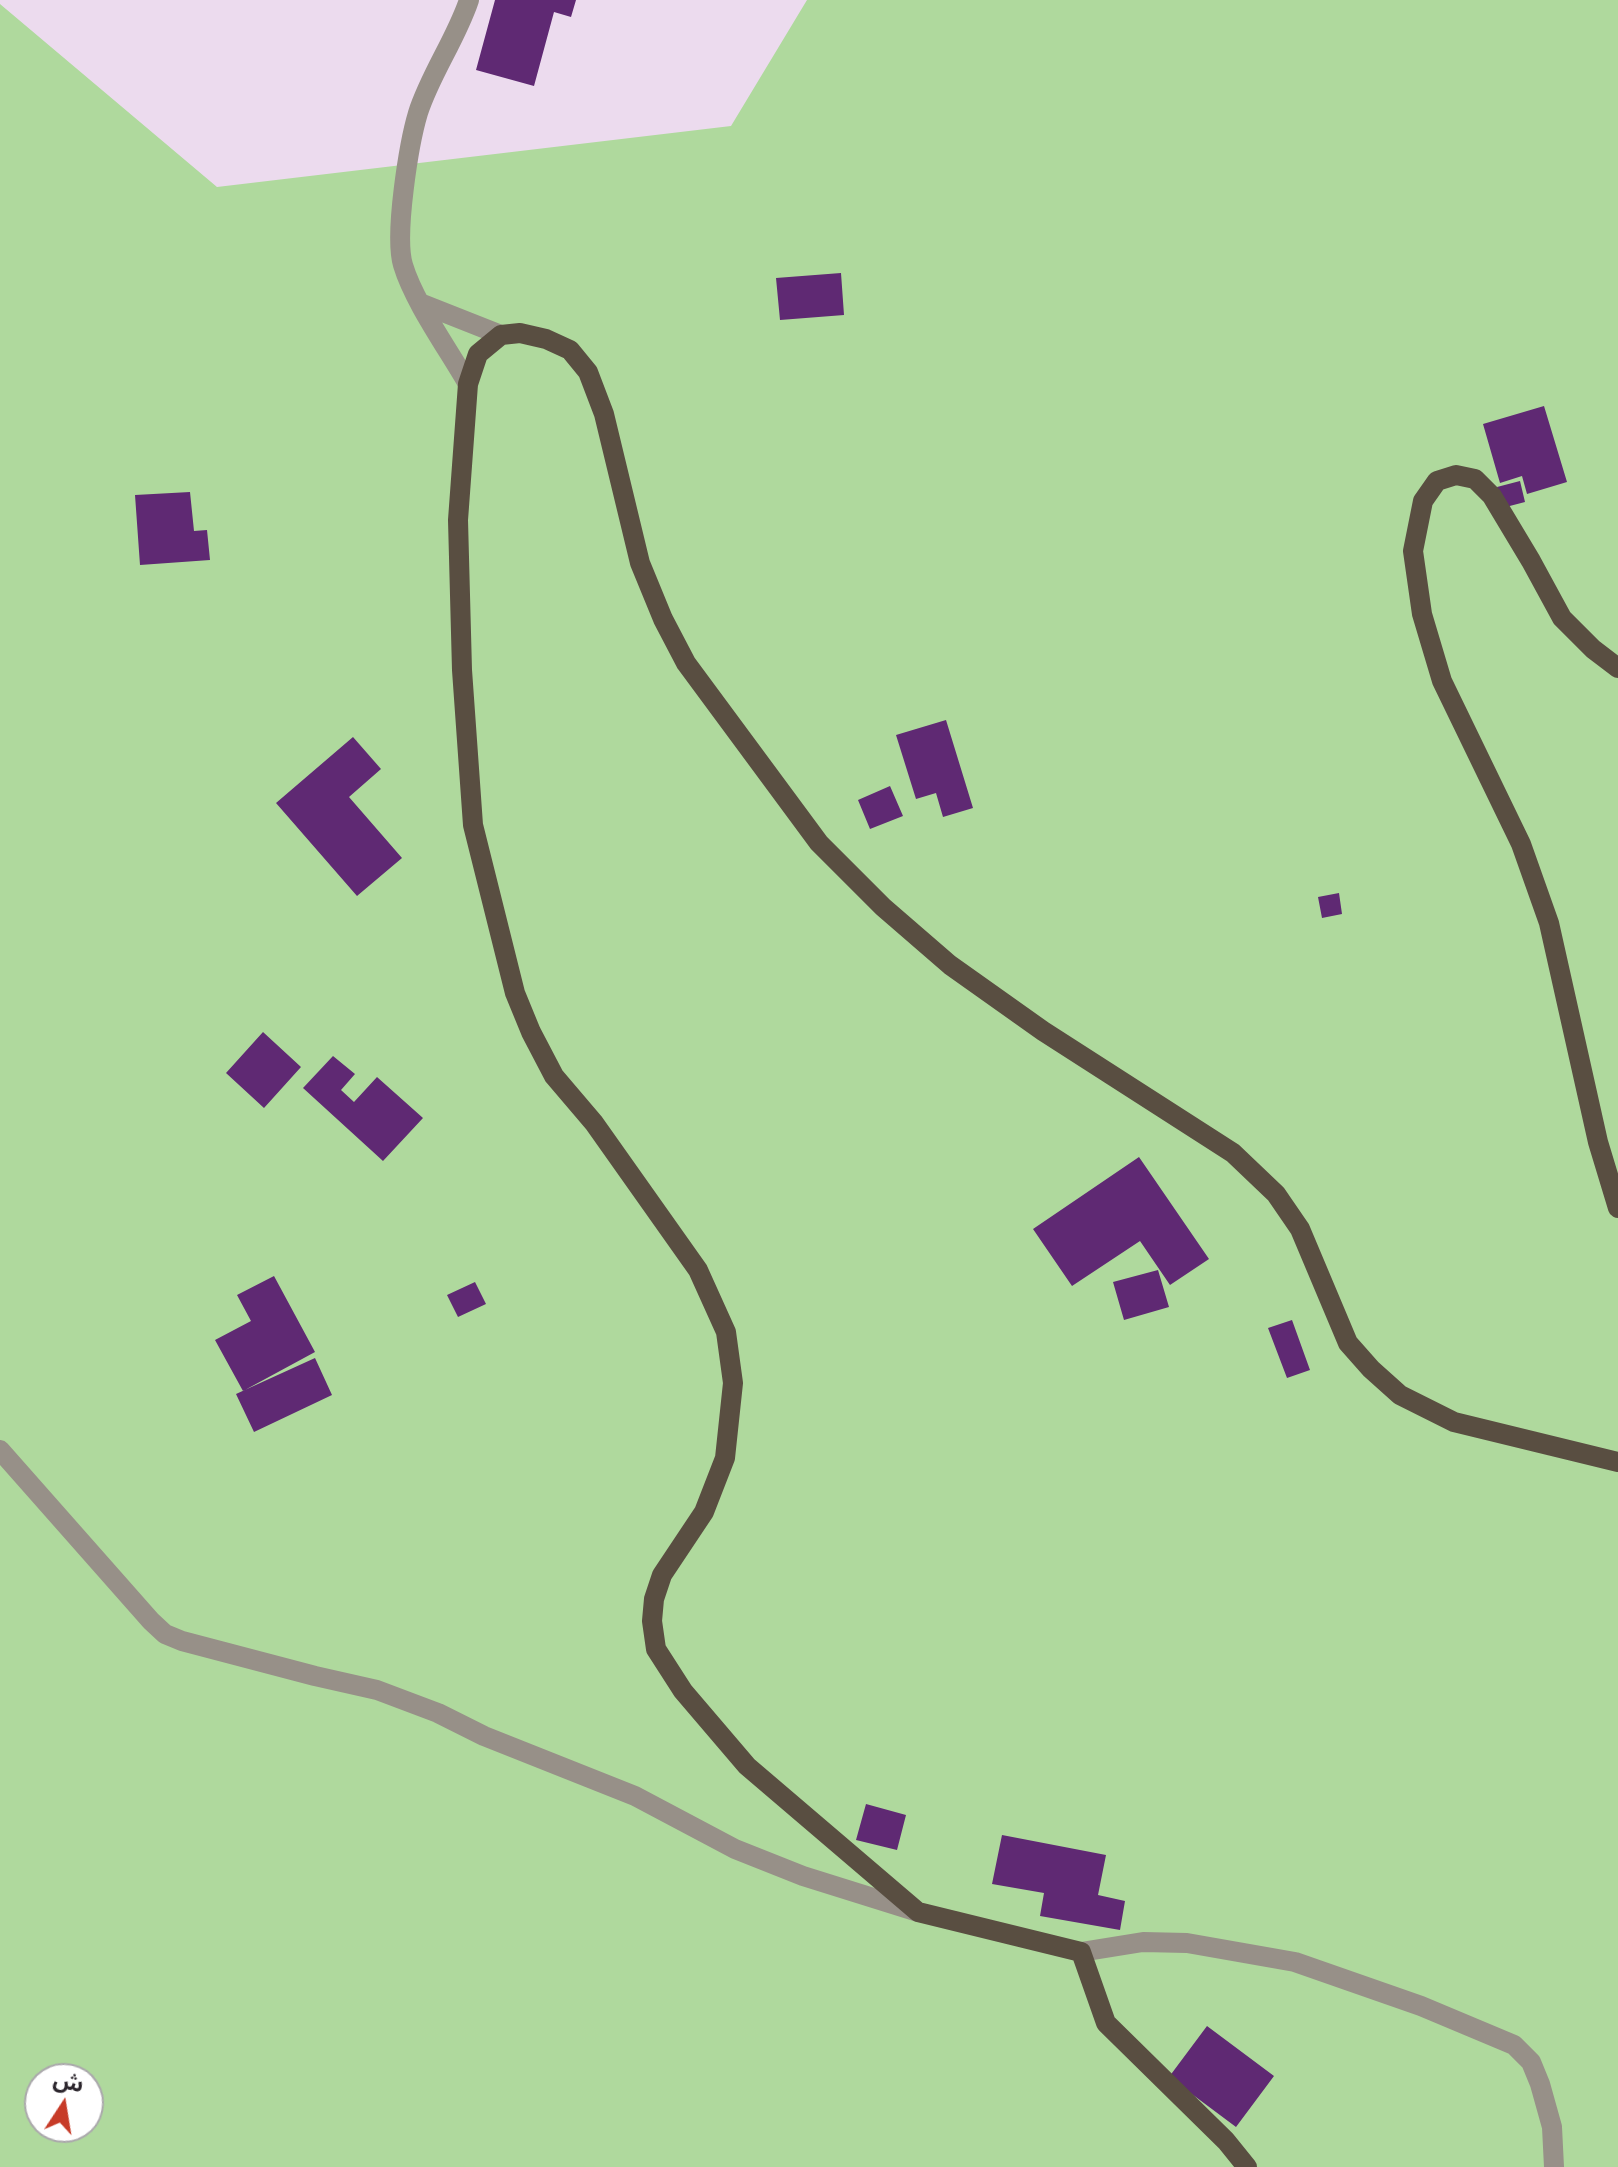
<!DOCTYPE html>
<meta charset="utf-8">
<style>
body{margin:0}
#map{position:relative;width:1618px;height:2167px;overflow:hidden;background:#ecdbee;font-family:Commissioner,"Noto Sans Arabic",sans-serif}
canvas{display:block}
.north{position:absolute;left:24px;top:2063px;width:80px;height:80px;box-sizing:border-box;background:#fff;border:2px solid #aaa8ab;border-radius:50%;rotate:12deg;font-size:22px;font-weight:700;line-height:32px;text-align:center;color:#2b252c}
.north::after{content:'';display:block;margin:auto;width:28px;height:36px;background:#c73b28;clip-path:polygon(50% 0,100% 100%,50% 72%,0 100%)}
</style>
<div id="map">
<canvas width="1618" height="2167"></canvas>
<div class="north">ش</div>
</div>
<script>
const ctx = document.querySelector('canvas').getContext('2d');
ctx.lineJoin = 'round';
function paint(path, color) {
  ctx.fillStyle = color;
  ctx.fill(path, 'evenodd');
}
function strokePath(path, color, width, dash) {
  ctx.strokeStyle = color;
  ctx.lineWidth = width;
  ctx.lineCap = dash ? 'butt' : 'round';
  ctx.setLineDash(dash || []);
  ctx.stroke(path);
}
paint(new Path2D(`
 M 807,0 L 1618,0 L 1618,2167 L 0,2167 L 0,4 L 217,187 L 731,126 ZM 40,2079 L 88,2079 L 88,2127 L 40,2127 Z`), '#afd99d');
paint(new Path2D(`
 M 495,0 L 576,0 L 571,17 L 554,12 L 534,86 L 476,70 Z
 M 841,273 L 844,315 L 780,320 L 776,278 Z
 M 1544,406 L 1567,482 L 1527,494 L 1522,476 L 1500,483 L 1483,424 Z
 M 1520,481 L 1525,502 L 1502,508 L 1497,487 Z
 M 190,492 L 194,531 L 207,530 L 210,560 L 140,565 L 135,495 Z
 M 946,720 L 973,808 L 943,817 L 936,793 L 916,799 L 896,735 Z
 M 353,737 L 381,769 L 349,797 L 402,858 L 357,896 L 276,803 Z
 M 890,786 L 903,816 L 870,829 L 858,800 Z
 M 1339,893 L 1342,914 L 1322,918 L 1318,897 Z
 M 263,1032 L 301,1067 L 264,1108 L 226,1073 Z
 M 333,1056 L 355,1074 L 341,1090 L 354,1102 L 377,1077 L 423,1118 L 383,1161 L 303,1088 Z
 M 1139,1157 L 1209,1259 L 1170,1285 L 1140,1241 L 1072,1286 L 1033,1229 Z
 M 1158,1270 L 1169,1307 L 1124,1320 L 1113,1282 Z
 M 274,1276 L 315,1352 L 243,1391 L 215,1340 L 251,1321 L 237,1295 Z
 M 475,1282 L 486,1304 L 458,1317 L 447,1295 Z
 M 1292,1320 L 1310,1370 L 1287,1378 L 1268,1328 Z
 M 315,1358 L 332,1395 L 254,1432 L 236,1394 Z
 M 866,1804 L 906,1815 L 897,1850 L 856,1840 Z
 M 1002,1835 L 1106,1855 L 1098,1895 L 1125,1901 L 1120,1930 L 1040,1916 L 1044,1893 L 992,1884 Z
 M 1207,2026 L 1274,2076 L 1236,2127 L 1169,2077 Z`), '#5f2973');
strokePath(new Path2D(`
 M 420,303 L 501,335
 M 468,384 C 448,349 414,302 403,265 C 394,235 409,143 418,113 C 430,75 456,39 469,0
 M 0,1450 L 151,1621 L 165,1634 L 182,1641 L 315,1676 L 377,1690 L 438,1713 L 484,1736 L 635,1796 L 735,1849 L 803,1876 L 918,1912
 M 1081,1952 L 1143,1942 L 1187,1943 L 1295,1962 L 1421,2006 L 1514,2045 L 1531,2062 L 1540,2084 L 1552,2127 L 1554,2167`), '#979088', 20);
strokePath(new Path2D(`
 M 1618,668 L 1593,649 L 1562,618 L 1531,561 L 1492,496 L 1475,479 L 1456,475 L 1437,481 L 1423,501 L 1413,551 L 1422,614 L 1442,681 L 1521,844 L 1549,923 L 1598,1142 L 1618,1208
 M 1247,2167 L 1226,2141 L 1106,2023 L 1081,1952 L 918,1912 L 747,1766 L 683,1691 L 656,1649 L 652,1621 L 654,1599 L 662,1575 L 704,1512 L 725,1458 L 733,1383 L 726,1332 L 698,1270 L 594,1123 L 554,1076 L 531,1032 L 515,993 L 473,825 L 462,670 L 458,520 L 468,384 L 478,354 L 501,335 L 520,333 L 546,339 L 570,350 L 588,372 L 604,414 L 640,563 L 663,619 L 686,663 L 819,843 L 883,907 L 950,965 L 1043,1031 L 1233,1153 L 1276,1194 L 1300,1229 L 1348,1343 L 1371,1369 L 1400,1395 L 1454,1422 L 1618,1462`), '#594e41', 20);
</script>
